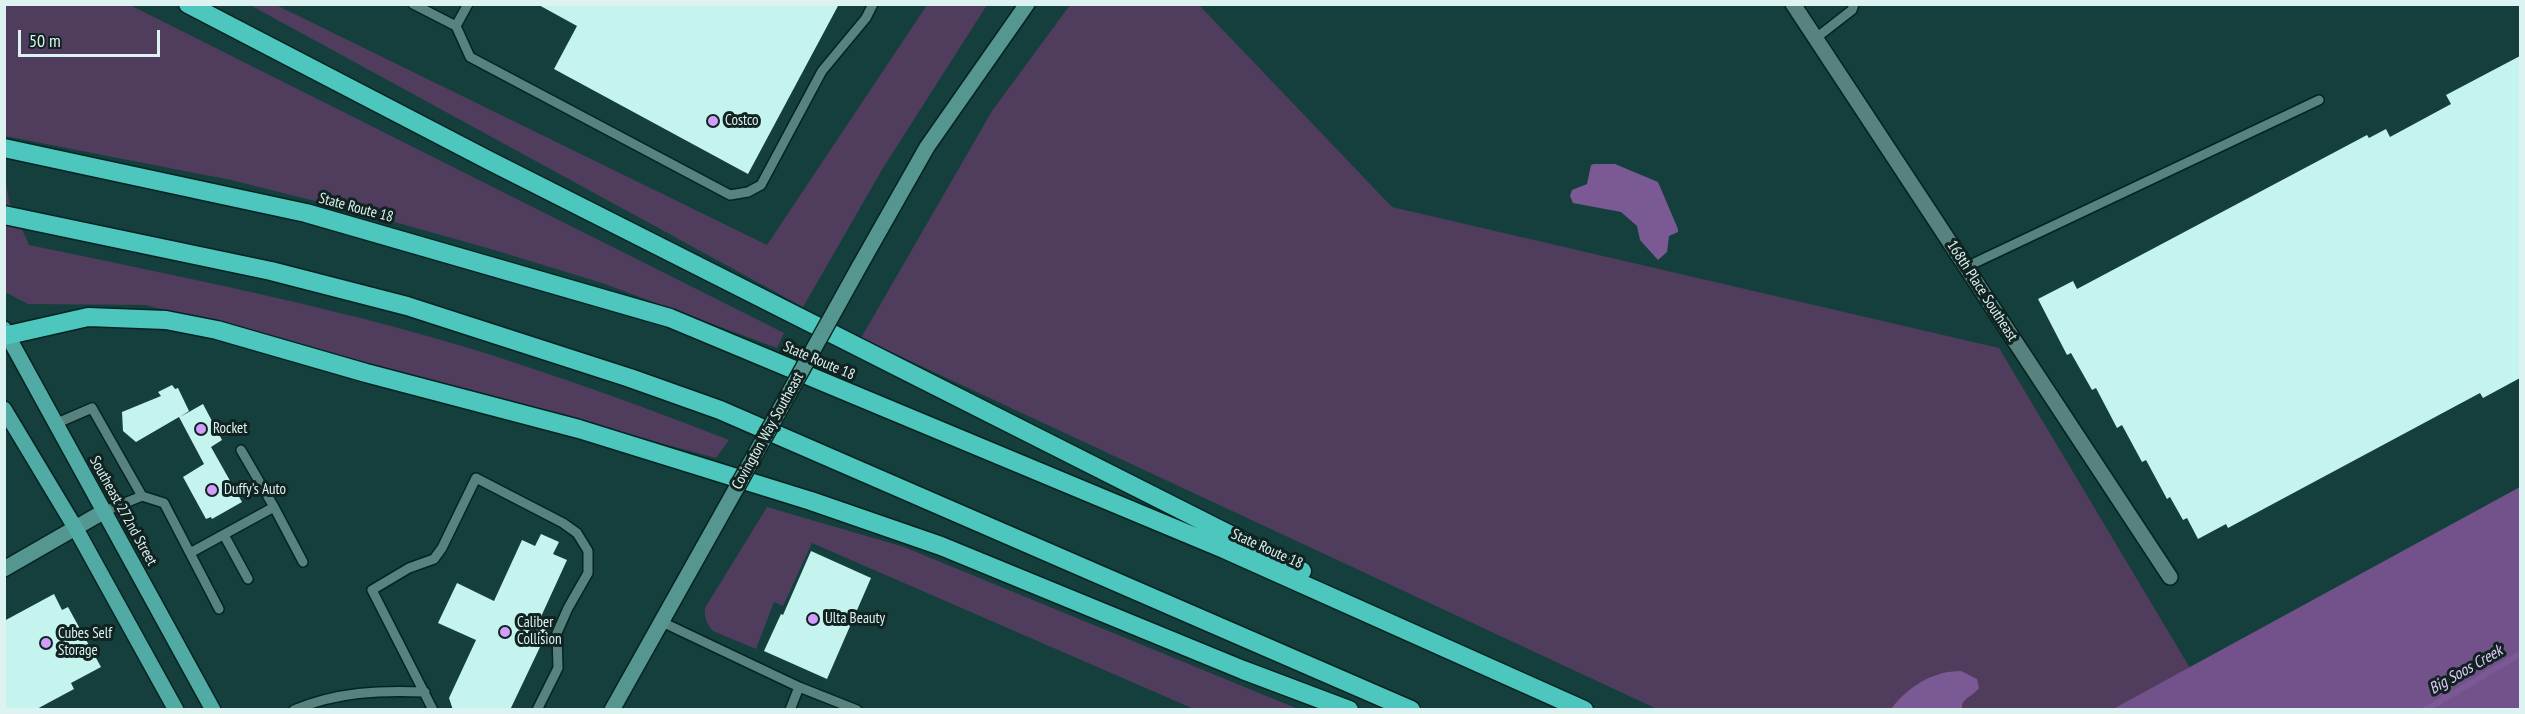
<!DOCTYPE html>
<style>
body{margin:0}
#map{position:relative;width:2525px;height:714px;overflow:hidden;background:#153f3c;font-family:"PT Sans Narrow",sans-serif}
canvas{display:block}
.frame{position:absolute;inset:0;border:6px solid #ddf3f1;pointer-events:none}
.scale{position:absolute;left:18px;top:30px;width:142px;height:27px;box-sizing:border-box;border:3px solid #ddf3f1;border-top:0;padding-left:8px;font-size:18px;line-height:21px;white-space:nowrap;color:#ddf3f1;-webkit-text-stroke:4px #112321;paint-order:stroke}
</style>
<div id="map">
<canvas width="2525" height="714"></canvas>
<div class="frame"></div>
<div class="scale">50 m</div>
</div>
<script>
const ctx = document.querySelector('canvas').getContext('2d');
ctx.lineJoin = 'round';
function paint(path, color) {
  ctx.fillStyle = color;
  ctx.fill(path, 'evenodd');
}
function strokePath(path, color, width, dash) {
  ctx.strokeStyle = color;
  ctx.lineWidth = width;
  ctx.lineCap = dash ? 'butt' : 'round';
  ctx.setLineDash(dash || []);
  ctx.stroke(path);
}
function label(font, color, halo, rows, align = 'center') {
  ctx.font = font + ' "PT Sans Narrow",sans-serif';
  ctx.lineWidth = 6;
  ctx.setLineDash([]);
  ctx.textBaseline = 'middle';
  ctx.strokeStyle = halo;
  ctx.fillStyle = color;
  for (const [text, x, y, turn = 0] of rows) {
    ctx.save();
    ctx.translate(x, y);
    ctx.rotate((+turn || 0) * Math.PI / 180);
    ctx.textAlign = isNaN(turn) ? turn : align;
    if (halo) ctx.strokeText(text, 0, 0);
    ctx.fillText(text, 0, 0);
    ctx.restore();
  }
}
paint(new Path2D(`
 M 4,5 L 130,5 L 784,333 L 777,348 L 602,283 L 491,249 L 355,211 L 231,180 L 5,136 Z
 M 250,5 L 276,5 L 767,245 L 927,5 L 987,5 L 883,168 L 803,307 Z
 M 1070,5 L 1199,5 L 1392,207 L 1999,348 L 2190,668 L 2113,709 L 1657,709 L 861,338 L 992,111 Z
 M 4,173 L 9,201 L 29,245 C 177,276 327,305 472,349 C 558,376 645,407 729,440 L 716,458 L 146,305 L 28,304 L 5,292 Z
 M 767,507 L 904,547 L 1298,709 L 1194,709 L 812,543 L 783,606 L 774,602 L 756,649 L 713,631 C 707,624 704,618 705,608 Z`), '#503d5e');
paint(new Path2D(`
 M 2520,487 L 2520,709 L 2113,709 Z`), '#73528c');
paint(new Path2D(`
 M 1594,164 L 1615,164 L 1658,182 L 1678,229 L 1678,232 L 1669,236 L 1667,252 L 1658,260 L 1640,240 L 1637,226 L 1621,212 L 1573,203 L 1570,196 L 1572,190 L 1587,184 L 1591,165 Z
 M 1961,671 L 1977,679 L 1979,688 C 1974,695 1967,696 1962,704 L 1962,709 L 1891,709 C 1908,687 1932,671 1961,671 Z`), '#7a5994');
strokePath(new Path2D(`
 M 2425,710 L 2520,654`), '#7a5994', 6);
paint(new Path2D(`
 M 537,4 L 839,4 L 748,174 L 554,69 L 577,26 Z
 M 2520,56 L 2520,378 L 2483,398 L 2480,393 L 2228,528 L 2226,524 L 2198,539 L 2187,518 L 2183,520 L 2170,497 L 2167,499 L 2146,460 L 2142,462 L 2122,425 L 2117,428 L 2096,388 L 2092,390 L 2071,353 L 2067,355 L 2038,299 L 2073,281 L 2077,289 L 2367,135 L 2369,138 L 2386,129 L 2390,137 L 2451,104 L 2446,95 Z
 M 172,385 L 175,389 L 178,388 L 189,411 L 180,417 L 203,404 L 222,440 L 211,447 L 242,502 L 212,519 L 211,517 L 206,519 L 183,477 L 204,464 L 179,417 L 136,442 L 123,431 L 122,412 L 161,396 L 158,392 Z
 M 541,534 L 559,542 L 553,554 L 567,560 L 539,621 L 550,626 L 510,710 L 453,710 L 449,698 L 476,640 L 438,623 L 457,583 L 494,601 L 522,540 L 535,546 Z
 M 811,551 L 871,578 L 827,679 L 764,651 L 781,614 L 783,615 Z
 M 54,594 L 62,610 L 68,607 L 101,667 L 71,683 L 74,689 L 35,710 L 4,710 L 4,621 Z`), '#c5f3ee');
const lane = new Path2D(`
 M 413,4 L 456,26 L 468,4
 M 456,26 L 470,57 L 730,195 L 748,192 L 761,185 L 822,71 L 866,18 L 873,4
 M 1816,38 L 1852,10 L 1854,4
 M 1966,267 L 2319,100
 M 55,424 L 92,408 L 142,496
 M 241,450 L 274,507
 M 103,512 L 142,496 L 164,503 L 219,609
 M 224,535 L 248,579
 M 190,553 L 274,507 L 303,562
 M 662,622 L 799,687
 M 294,710 C 336,692 380,690 425,692
 M 433,710 L 372,590 L 409,568 L 434,559 L 442,548 L 476,478 L 563,523 L 577,533 L 588,551 L 588,573 L 568,608 L 557,633 L 558,668 L 537,710
 M 790,710 L 799,687 L 857,710`);
const street = new Path2D(`
 M 1793,4 L 2170,577`);
const secondary = new Path2D(`
 M 859,267 L 927,147 L 1027,4
 M 4,569 L 103,512
 M 612,710 L 737,487`);
const primary = new Path2D(`
 M 4,329 L 213,710
 M 4,409 L 76,529 L 176,710`);
const highway = new Path2D(`
 M 188,4 L 490,161 L 1302,571
 M 4,148 L 306,213 L 670,318 L 1224,549 L 1584,710
 M 4,215 L 271,271 L 407,306 L 630,378 L 720,410 L 1411,710
 M 4,336 L 88,317 L 166,320 L 217,330 L 366,373 L 579,429 L 811,501 L 941,546 L 1243,670 L 1349,710`);
strokePath(lane, '#042422', 12);
strokePath(street, '#042422', 18);
strokePath(secondary, '#042422', 18);
strokePath(primary, '#042422', 18);
strokePath(highway, '#042422', 21);
strokePath(lane, '#58827e', 9);
strokePath(street, '#58827e', 15);
strokePath(secondary, '#559691', 15);
strokePath(primary, '#51aba4', 15);
strokePath(highway, '#4dc6bd', 18);
const secondaryBridge = new Path2D(`
 M 737,487 L 859,267`);
strokePath(secondaryBridge, '#042422', 18, []);
strokePath(secondaryBridge, '#559691', 15);
for (const [x, y, r, color] of [
 [713,121,6,"#d29cfd"],
 [201,429,6,"#d29cfd"],
 [212,490,6,"#d29cfd"],
 [813,619,6,"#d29cfd"],
 [505,632,6,"#d29cfd"],
 [46,643,6,"#d29cfd"]
]) {
  const dot = new Path2D();
  dot.arc(x, y, r, 0, 2 * Math.PI);
  ctx.fillStyle = color;
  ctx.fill(dot);
  strokePath(dot, '#112321', 2);
}
label('15px', '#ddf3f1', '#112321', [
 ["Costco",725,121],
 ["Rocket",213,429],
 ["Duffy's Auto",224,490],
 ["Ulta Beauty",825,619],
 ["Caliber",517,623],
 ["Collision",517,640],
 ["Cubes Self",58,634],
 ["Storage",58,651]
], 'left');
label('15px', '#ddf3f1', '#112321', [
 ["State Route 18",356,208,15],
 ["168th Place Southeast",1982,291,57],
 ["State Route 18",819,361,23],
 ["Covington Way Southeast",768,431,-61],
 ["Southeast 272nd Street",123,511,61],
 ["State Route 18",1267,549,24]
]);
label('italic 16px', '#e3c7fa', '#112321', [
 ["Big Soos Creek",2466,670,-30]
]);
</script>
